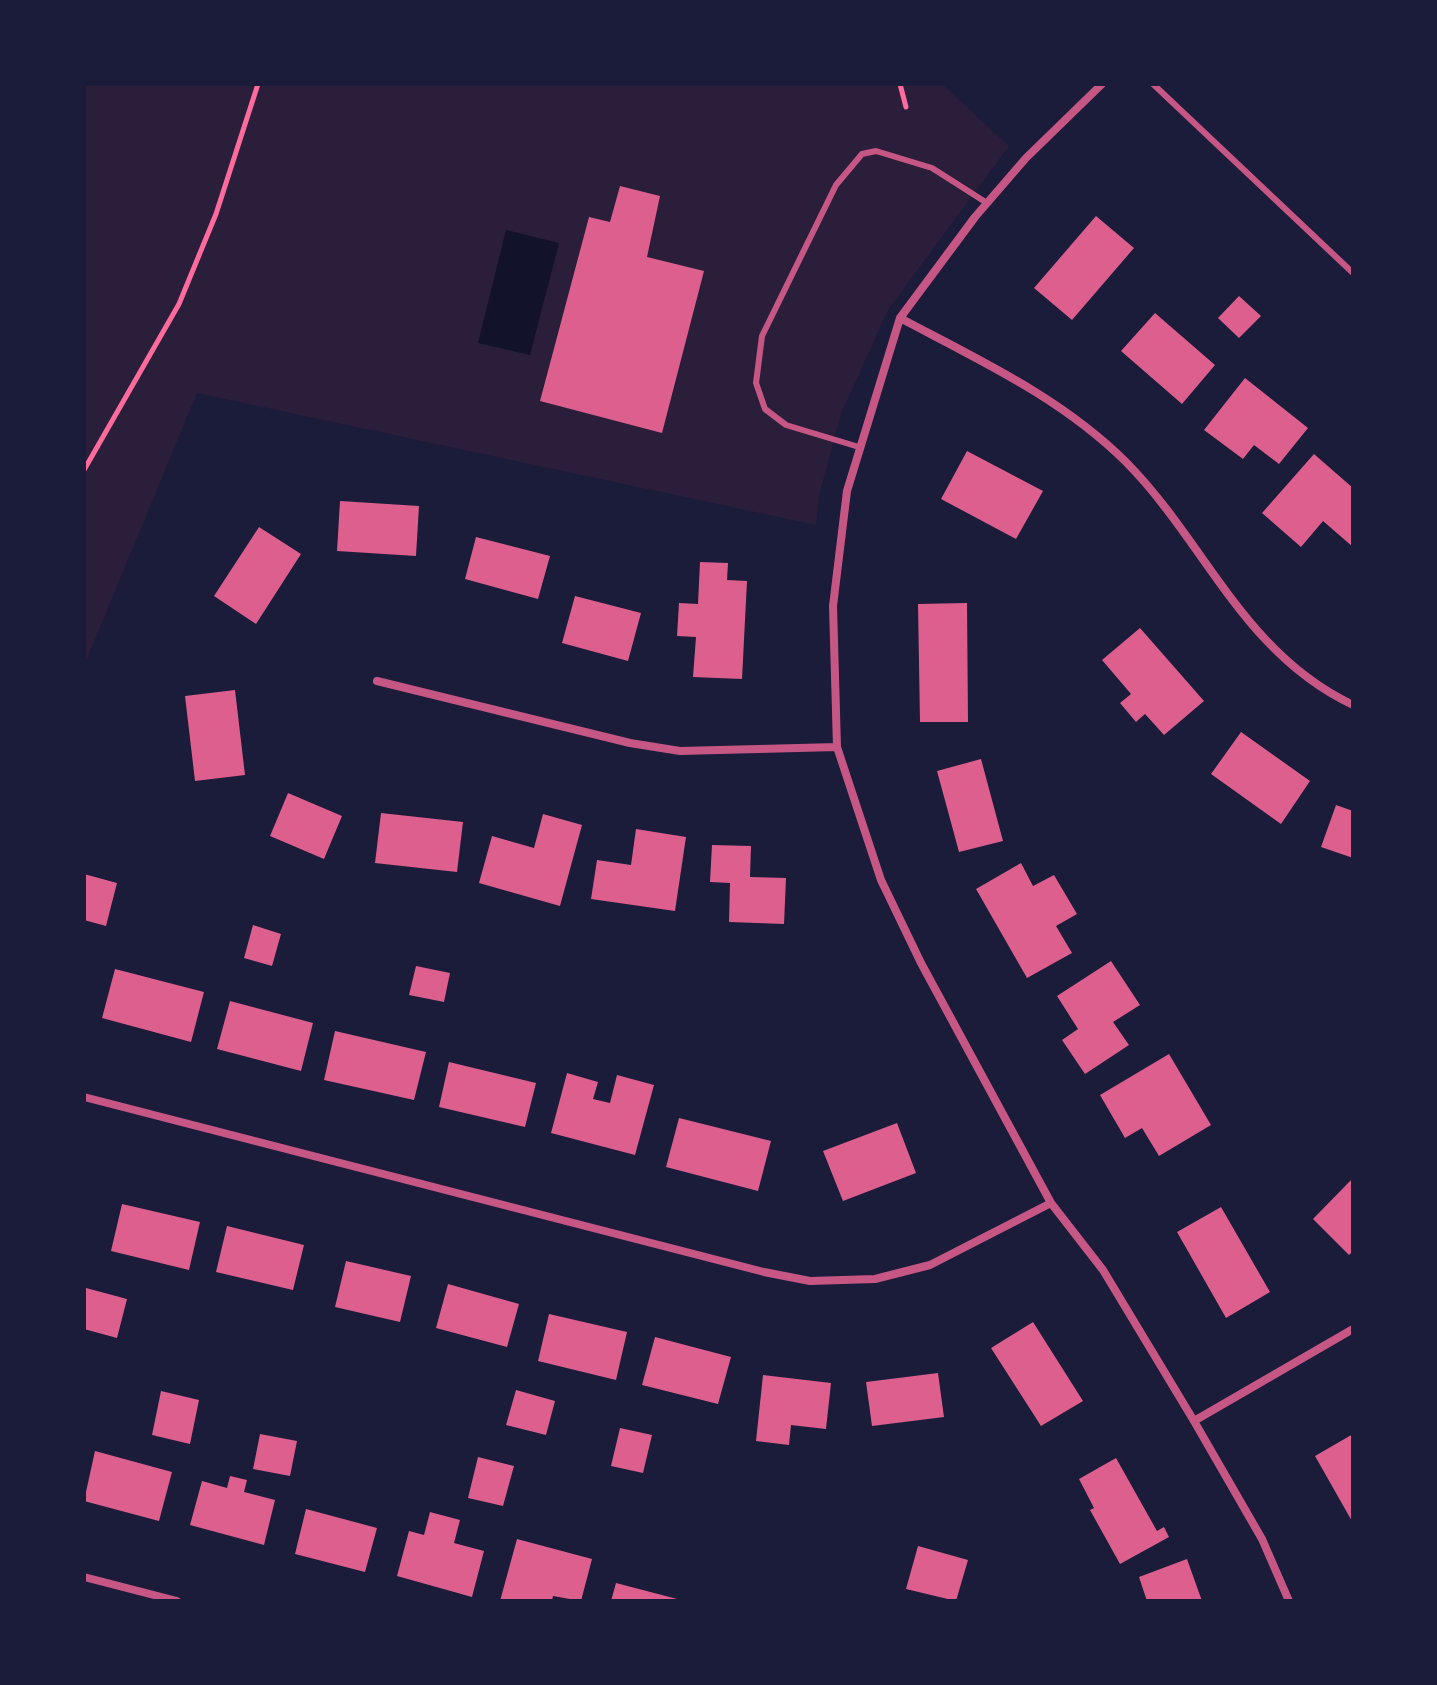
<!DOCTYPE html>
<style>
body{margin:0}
#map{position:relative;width:1437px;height:1685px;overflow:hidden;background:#1b1b3a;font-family:"Source Sans 3",sans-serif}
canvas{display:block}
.frame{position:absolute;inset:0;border:86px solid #1b1b3a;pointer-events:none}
</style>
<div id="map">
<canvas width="1437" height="1685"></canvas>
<div class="frame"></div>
</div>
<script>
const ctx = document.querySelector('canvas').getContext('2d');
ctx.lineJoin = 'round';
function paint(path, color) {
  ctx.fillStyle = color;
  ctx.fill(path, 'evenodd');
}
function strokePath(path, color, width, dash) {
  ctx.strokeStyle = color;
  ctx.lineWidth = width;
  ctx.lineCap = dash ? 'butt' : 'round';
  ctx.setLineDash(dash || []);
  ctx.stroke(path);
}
paint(new Path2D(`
 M 84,84 L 942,84 L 1009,146 L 888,310 L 841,414 L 819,496 L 816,525 L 197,393 L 84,666 Z`), '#2a1e3b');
paint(new Path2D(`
 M 506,230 L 559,243 L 530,355 L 478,343 Z`), '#12122b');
paint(new Path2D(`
 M 620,186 L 660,196 L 647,257 L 704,271 L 662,433 L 540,401 L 589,217 L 610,222 Z
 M 1096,216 L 1134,248 L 1072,320 L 1034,288 Z
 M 1239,296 L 1261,316 L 1239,338 L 1218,318 Z
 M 1155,313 L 1215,365 L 1182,404 L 1121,351 Z
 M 1245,378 L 1308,428 L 1279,464 L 1254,445 L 1243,459 L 1204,430 Z
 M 967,451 L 1043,491 L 1016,539 L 941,499 Z
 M 1314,454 L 1353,488 L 1353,547 L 1323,521 L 1301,547 L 1262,513 Z
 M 340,501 L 419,506 L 416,556 L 337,551 Z
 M 259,527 L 301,554 L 256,624 L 214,596 Z
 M 476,537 L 550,556 L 538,599 L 465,579 Z
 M 700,562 L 728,563 L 727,580 L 747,581 L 742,679 L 693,677 L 696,637 L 677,636 L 679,603 L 698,604 Z
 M 575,596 L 641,613 L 628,661 L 562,643 Z
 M 967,603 L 968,722 L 920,722 L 918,604 Z
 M 1140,628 L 1204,701 L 1164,735 L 1145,714 L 1136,722 L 1120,703 L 1131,694 L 1102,660 Z
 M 235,690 L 245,775 L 195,781 L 185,696 Z
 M 1241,732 L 1310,781 L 1281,824 L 1211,774 Z
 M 981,759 L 1003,841 L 959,852 L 937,771 Z
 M 288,793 L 342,816 L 324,859 L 270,836 Z
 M 1336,805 L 1353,811 L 1353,858 L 1321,847 Z
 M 381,813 L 463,822 L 457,872 L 375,863 Z
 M 543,814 L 582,825 L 560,906 L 479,883 L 492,836 L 534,848 Z
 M 636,829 L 686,837 L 675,911 L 591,899 L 597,860 L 631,865 Z
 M 712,845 L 751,846 L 750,877 L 786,878 L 784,924 L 729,922 L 730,883 L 710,882 Z
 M 1021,863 L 1033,886 L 1054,875 L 1077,914 L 1056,926 L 1072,953 L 1027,978 L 976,889 Z
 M 84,874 L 117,883 L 106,926 L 84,920 Z
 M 253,925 L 281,934 L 272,966 L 244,958 Z
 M 1111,961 L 1140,1005 L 1113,1022 L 1129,1045 L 1085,1074 L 1062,1040 L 1078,1029 L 1057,996 Z
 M 416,966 L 450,973 L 444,1002 L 409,995 Z
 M 115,969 L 204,992 L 191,1042 L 102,1018 Z
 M 230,1001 L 313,1023 L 301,1071 L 217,1049 Z
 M 335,1031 L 426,1052 L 414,1100 L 324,1080 Z
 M 1169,1054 L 1211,1125 L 1159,1156 L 1142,1128 L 1125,1138 L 1100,1095 Z
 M 449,1062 L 536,1083 L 525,1127 L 439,1107 Z
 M 567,1073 L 598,1082 L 593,1099 L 610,1103 L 617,1075 L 654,1085 L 635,1155 L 551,1133 Z
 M 679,1118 L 771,1141 L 758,1191 L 666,1167 Z
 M 897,1123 L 916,1173 L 843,1201 L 823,1151 Z
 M 1353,1178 L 1353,1251 L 1349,1255 L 1313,1219 Z
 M 122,1204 L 200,1222 L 189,1270 L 111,1251 Z
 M 1221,1207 L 1270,1292 L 1226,1318 L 1177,1232 Z
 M 227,1226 L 304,1245 L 293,1290 L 216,1272 Z
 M 346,1261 L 411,1276 L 400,1322 L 335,1307 Z
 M 448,1284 L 519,1304 L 507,1347 L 436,1328 Z
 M 86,1288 L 127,1299 L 117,1338 L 84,1329 Z
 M 549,1314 L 627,1332 L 616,1380 L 538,1361 Z
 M 1033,1322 L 1083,1401 L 1041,1426 L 991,1348 Z
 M 655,1337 L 731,1357 L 718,1404 L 642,1385 Z
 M 938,1373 L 944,1417 L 872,1426 L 866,1382 Z
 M 763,1375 L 831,1383 L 826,1429 L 791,1425 L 789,1445 L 756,1441 Z
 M 516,1390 L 555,1401 L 546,1435 L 506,1425 Z
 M 161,1391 L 199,1400 L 190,1444 L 152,1435 Z
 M 620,1428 L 652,1435 L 643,1473 L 611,1466 Z
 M 260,1434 L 297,1441 L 290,1476 L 253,1469 Z
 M 1353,1434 L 1353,1523 L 1315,1456 Z
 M 95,1451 L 172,1472 L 159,1521 L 84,1501 Z
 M 478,1457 L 514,1466 L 503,1506 L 468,1498 Z
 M 1116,1458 L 1157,1531 L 1164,1527 L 1169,1537 L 1120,1564 L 1090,1510 L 1094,1508 L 1079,1479 Z
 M 230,1476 L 247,1480 L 244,1492 L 275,1500 L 264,1545 L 190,1525 L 202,1481 L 227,1488 Z
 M 306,1509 L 377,1528 L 365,1572 L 295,1554 Z
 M 430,1512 L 460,1520 L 454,1543 L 484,1551 L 472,1597 L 397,1576 L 409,1531 L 424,1535 Z
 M 517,1539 L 592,1559 L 581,1601 L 553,1596 L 552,1601 L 500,1601 Z
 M 918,1546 L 968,1560 L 956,1601 L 906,1589 Z
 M 1187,1559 L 1202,1601 L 1147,1601 L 1139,1577 Z
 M 616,1583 L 681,1600 L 681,1601 L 611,1601 Z`), '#dd5f8e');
strokePath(new Path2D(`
 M 900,84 L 906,107
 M 84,470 L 179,304 L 216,214 L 258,84`), '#ff6b9d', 5);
strokePath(new Path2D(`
 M 1153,84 L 1353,273
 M 859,447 L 786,425 L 765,409 L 756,383 L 762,336 L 836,185 L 862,154 L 876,151 L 932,168 L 987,203`), '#c65784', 6);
strokePath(new Path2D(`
 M 1102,84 L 1026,158 L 975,217 L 900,318 L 847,491 L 833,606 L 837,747 L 881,880 L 921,963 L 1051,1203 L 1103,1270 L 1194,1421 L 1262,1539 L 1289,1601
 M 900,318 C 979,360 1062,398 1126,462 C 1206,543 1243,653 1353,705
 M 377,681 L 630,743 L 680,751 L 837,747
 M 84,1097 L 764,1272 L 810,1281 L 875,1279 L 930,1265 L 1051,1203
 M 1194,1421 L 1353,1329
 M 84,1577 L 177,1601`), '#c65784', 8);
</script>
